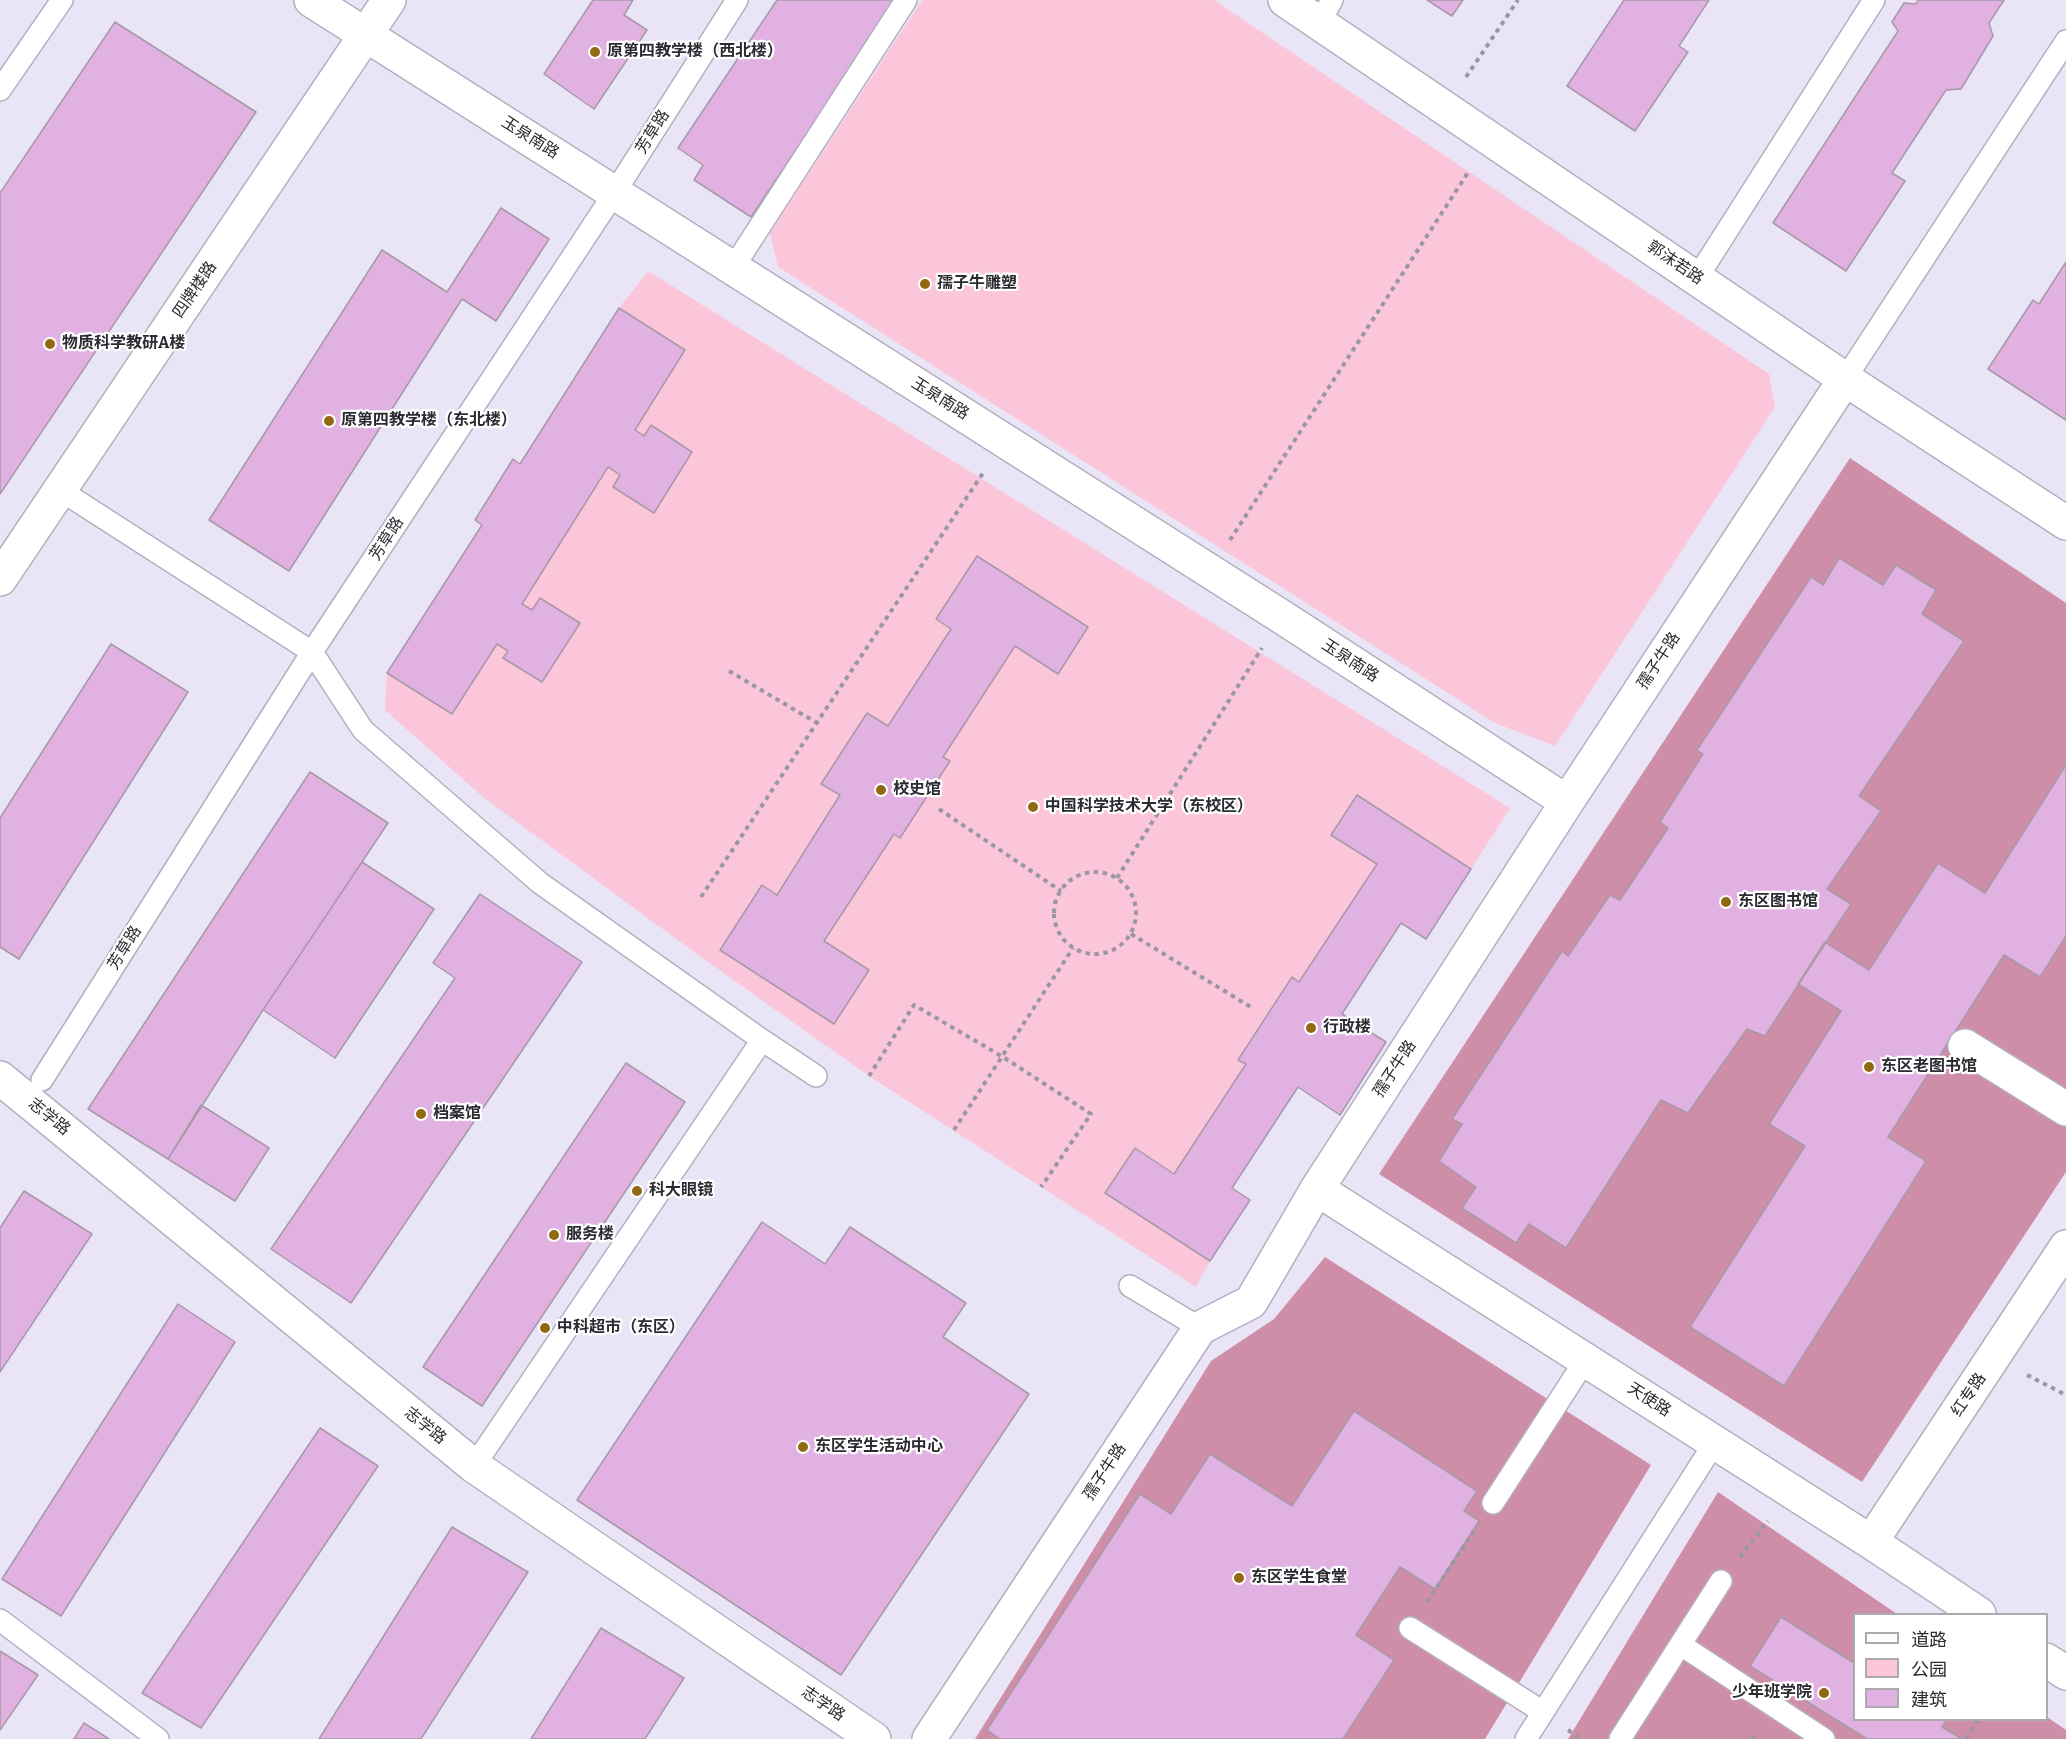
<!DOCTYPE html>
<meta charset="utf-8">
<style>
body{margin:0}
#map{position:relative;width:2066px;height:1739px;overflow:hidden;background:#e9e5f7;font-family:Bitter,"Noto Sans SC",serif}
canvas{display:block}
.legend{position:absolute;left:1853px;top:1613px;width:195px;height:108px;box-sizing:border-box;background:#fff;border:2px solid #abaaad;margin:0;padding:8px 10px;list-style:none;font-size:18px;color:#2c2b31}
.legend li{display:flex;align-items:center;gap:12px;height:30px}
.legend b{width:30px;border:2px solid #abaaad}
</style>
<div id="map">
<canvas width="2066" height="1739"></canvas>
<ul class="legend">
<li><b style="height:8px;background:#fff"></b>道路</li>
<li><b style="height:16px;background:#fcc6da"></b>公园</li>
<li><b style="height:16px;background:#e1b1e2"></b>建筑</li>
</ul>
</div>
<script>
const ctx = document.querySelector('canvas').getContext('2d');
ctx.lineJoin = 'round';
function paint(path, color) {
  ctx.fillStyle = color;
  ctx.fill(path, 'evenodd');
}
function strokePath(path, color, width, dash) {
  ctx.strokeStyle = color;
  ctx.lineWidth = width;
  ctx.lineCap = dash ? 'butt' : 'round';
  ctx.setLineDash(dash || []);
  ctx.stroke(path);
}
function label(font, color, halo, rows, align = 'center') {
  ctx.font = font + ' Bitter,"Noto Sans SC",serif';
  ctx.lineWidth = 4.5;
  ctx.setLineDash([]);
  ctx.textBaseline = 'middle';
  ctx.strokeStyle = halo;
  ctx.fillStyle = color;
  for (const [text, x, y, turn = 0] of rows) {
    ctx.save();
    ctx.translate(x, y);
    ctx.rotate((+turn || 0) * Math.PI / 180);
    ctx.textAlign = isNaN(turn) ? turn : align;
    if (halo) ctx.strokeText(text, 0, 0);
    ctx.fillText(text, 0, 0);
    ctx.restore();
  }
}
paint(new Path2D(`
 M 922,0 L 1214,0 L 1769,374 L 1775,407 L 1555,746 L 1495,723 L 778,267 L 770,233 Z
 M 648,271 L 1510,808 L 1471,869 L 1356,795 L 1331,835 L 1377,864 L 1299,982 L 1291,977 L 1238,1059 L 1246,1064 L 1174,1174 L 1135,1148 L 1106,1192 L 1210,1261 L 1196,1287 L 869,1076 L 698,955 L 483,797 L 385,710 L 387,673 L 619,308 Z`), '#fcc6da');
paint(new Path2D(`
 M 1850,458 L 2066,603 L 2066,1172 L 1862,1482 L 1379,1174 Z
 M 1325,1257 L 1651,1465 L 1485,1739 L 975,1739 L 1211,1361 L 1274,1319 Z
 M 1718,1492 L 1897,1614 L 1854,1614 L 1854,1720 L 2046,1720 L 2047,1717 L 2066,1730 L 2066,1739 L 1568,1739 Z`), '#cf8ea7');
const building = new Path2D(`
 M 593,0 L 633,0 L 624,15 L 647,30 L 594,109 L 544,74 Z
 M 777,0 L 896,0 L 751,217 L 694,180 L 703,165 L 678,148 Z
 M 1427,0 L 1463,0 L 1452,16 Z
 M 1624,0 L 1709,0 L 1679,46 L 1688,52 L 1635,131 L 1567,86 Z
 M 1918,0 L 2004,0 L 1989,23 L 1993,36 L 1961,89 L 1946,90 L 1892,173 L 1905,181 L 1846,271 L 1773,223 L 1898,31 L 1892,22 L 1904,3 L 1916,4 Z
 M 115,22 L 256,112 L 0,494 L 0,193 Z
 M 501,208 L 549,239 L 496,321 L 462,299 L 289,571 L 209,520 L 382,250 L 447,292 Z
 M 2066,262 L 2066,420 L 1988,369 L 2033,300 L 2039,304 Z
 M 619,308 L 685,350 L 635,430 L 644,436 L 651,425 L 692,452 L 654,513 L 613,487 L 620,475 L 608,467 L 522,604 L 532,610 L 540,598 L 580,623 L 542,682 L 503,658 L 508,651 L 497,644 L 452,714 L 387,673 L 482,525 L 475,520 L 513,459 L 520,464 Z
 M 977,556 L 1088,627 L 1058,674 L 1015,646 L 943,757 L 950,761 L 900,838 L 894,834 L 824,941 L 869,970 L 834,1024 L 720,950 L 762,885 L 777,895 L 840,795 L 821,784 L 867,713 L 888,726 L 951,629 L 936,619 Z
 M 1839,558 L 1883,585 L 1896,565 L 1936,590 L 1922,614 L 1964,641 L 1859,796 L 1881,811 L 1827,889 L 1851,904 L 1765,1036 L 1747,1029 L 1688,1113 L 1661,1100 L 1566,1248 L 1529,1224 L 1516,1243 L 1462,1208 L 1476,1187 L 1439,1161 L 1462,1124 L 1452,1119 L 1562,951 L 1568,956 L 1610,895 L 1620,900 L 1668,828 L 1660,822 L 1703,754 L 1697,750 L 1811,577 L 1823,585 Z
 M 111,644 L 188,692 L 19,959 L 0,947 L 0,818 Z
 M 2066,765 L 2066,936 L 2040,977 L 2004,955 L 1888,1137 L 1926,1161 L 1784,1386 L 1690,1327 L 1805,1146 L 1769,1124 L 1841,1011 L 1798,984 L 1825,942 L 1869,970 L 1938,863 L 1985,893 Z
 M 310,772 L 388,823 L 263,1010 L 168,1159 L 88,1109 Z
 M 1357,795 L 1471,869 L 1426,939 L 1401,923 L 1342,1014 L 1386,1042 L 1340,1115 L 1298,1087 L 1232,1188 L 1250,1200 L 1210,1261 L 1105,1193 L 1135,1148 L 1174,1174 L 1246,1064 L 1238,1060 L 1292,977 L 1299,982 L 1377,864 L 1331,835 Z
 M 362,862 L 434,909 L 335,1058 L 263,1010 Z
 M 480,894 L 582,962 L 351,1303 L 271,1249 L 455,978 L 433,963 Z
 M 626,1063 L 685,1102 L 482,1406 L 423,1367 Z
 M 201,1105 L 269,1148 L 235,1201 L 168,1159 Z
 M 24,1191 L 92,1234 L 0,1372 L 0,1228 Z
 M 762,1222 L 825,1264 L 850,1227 L 966,1303 L 943,1337 L 1029,1394 L 841,1675 L 577,1500 Z
 M 178,1304 L 235,1342 L 61,1616 L 2,1579 Z
 M 1354,1411 L 1477,1491 L 1464,1511 L 1479,1521 L 1435,1589 L 1400,1567 L 1356,1635 L 1394,1660 L 1343,1739 L 1000,1739 L 987,1730 L 1140,1494 L 1171,1514 L 1210,1454 L 1292,1506 Z
 M 320,1428 L 378,1466 L 201,1728 L 142,1693 Z
 M 452,1527 L 528,1572 L 421,1739 L 319,1739 Z
 M 1781,1617 L 1854,1663 L 1854,1720 L 1947,1720 L 1942,1727 L 1962,1739 L 1867,1739 L 1750,1666 Z
 M 601,1628 L 684,1678 L 645,1739 L 531,1739 Z
 M 0,1651 L 38,1675 L 0,1730 Z
 M 84,1723 L 109,1739 L 74,1739 Z`);
paint(building, '#e1b1e2');
strokePath(building, '#a799a7', 1.5);
const lane = new Path2D(`
 M 1319,23 L 1332,0
 M 0,90 L 62,0
 M 733,268 L 906,0
 M 1697,278 L 1874,0
 M 1845,379 L 2066,41
 M 60,490 L 312,652 L 363,730 L 540,883 L 762,1040 L 816,1076
 M 42,1080 L 312,652 L 615,192 L 737,0
 M 1130,1286 L 1200,1328
 M 474,1466 L 762,1040
 M 1493,1503 L 1586,1359
 M 0,1620 L 158,1739
 M 1410,1628 L 1543,1712
 M 1681,1645 L 1824,1739
 M 1526,1739 L 1715,1442
 M 1620,1739 L 1721,1581`);
const street = new Path2D(`
 M 311,0 L 1282,617 L 1567,802
 M 1285,0 L 1845,379 L 2066,523
 M 0,579 L 389,0
 M 1965,1046 L 2066,1109
 M 0,1078 L 474,1466 L 874,1739
 M 1317,1189 L 1871,1542 L 1979,1614
 M 1871,1542 L 2066,1247
 M 2046,1660 L 2066,1673
 M 929,1739 L 1200,1328 L 1251,1302 L 1317,1189 L 1567,802 L 1845,379`);
strokePath(lane, '#b4afc0', 24);
strokePath(street, '#b4afc0', 36);
strokePath(new Path2D(`
 M 1466,77 L 1518,0
 M 1230,540 L 1469,171
 M 729,671 L 817,723
 M 939,809 L 1061,891
 M1054 913a41 41 0 1 1 82 0a41 41 0 1 1-82 0Z
 M 1117,878 L 1262,648
 M 701,897 L 983,473
 M 1131,934 L 1254,1009
 M 869,1076 L 914,1005 L 1003,1057 L 1091,1114 L 1041,1187
 M 954,1130 L 1073,948
 M 2027,1375 L 2066,1395
 M 1740,1557 L 1768,1521
 M 1427,1602 L 1476,1528
 M 1568,1730 L 1581,1739
 M 1752,1739 L 1757,1732
 M 1966,1739 L 1978,1720`), '#9a97a4', 4, [4.5, 4.5]);
strokePath(lane, '#fff', 21);
strokePath(street, '#fff', 33);
for (const [x, y, r, color] of [
 [595,52,6,"#926912"],
 [925,284,6,"#926912"],
 [50,344,6,"#926912"],
 [329,421,6,"#926912"],
 [881,790,6,"#926912"],
 [1033,807,6,"#926912"],
 [1726,902,6,"#926912"],
 [1311,1028,6,"#926912"],
 [1869,1067,6,"#926912"],
 [421,1114,6,"#926912"],
 [637,1191,6,"#926912"],
 [554,1235,6,"#926912"],
 [545,1328,6,"#926912"],
 [803,1447,6,"#926912"],
 [1239,1578,6,"#926912"],
 [1824,1693,6,"#926912"]
]) {
  const dot = new Path2D();
  dot.arc(x, y, r, 0, 2 * Math.PI);
  ctx.fillStyle = color;
  ctx.fill(dot);
  strokePath(dot, '#fff', 2);
}
label('bold 16px', '#2c2b31', '#fff', [
 ["原第四教学楼（西北楼）",607,52],
 ["孺子牛雕塑",937,284],
 ["物质科学教研A楼",62,344],
 ["原第四教学楼（东北楼）",341,421],
 ["校史馆",893,790],
 ["中国科学技术大学（东校区）",1045,807],
 ["东区图书馆",1738,902],
 ["行政楼",1323,1028],
 ["东区老图书馆",1881,1067],
 ["档案馆",433,1114],
 ["科大眼镜",649,1191],
 ["服务楼",566,1235],
 ["中科超市（东区）",557,1328],
 ["东区学生活动中心",815,1447],
 ["东区学生食堂",1251,1578],
 ["少年班学院",1812,1693,"right"]
], 'left');
label('16px', '#2c2b31', '#fff', [
 ["芳草路",653,132,-58],
 ["玉泉南路",530,138,32],
 ["郭沫若路",1675,263,34],
 ["四牌楼路",195,290,-56],
 ["玉泉南路",940,399,32],
 ["芳草路",387,539,-57],
 ["玉泉南路",1350,661,33],
 ["孺子牛路",1659,661,-57],
 ["芳草路",125,948,-58],
 ["孺子牛路",1395,1069,-57],
 ["志学路",49,1117,39],
 ["红专路",1969,1395,-56],
 ["天使路",1649,1400,33],
 ["志学路",425,1426,39],
 ["孺子牛路",1105,1472,-57],
 ["志学路",823,1704,34]
]);
</script>
